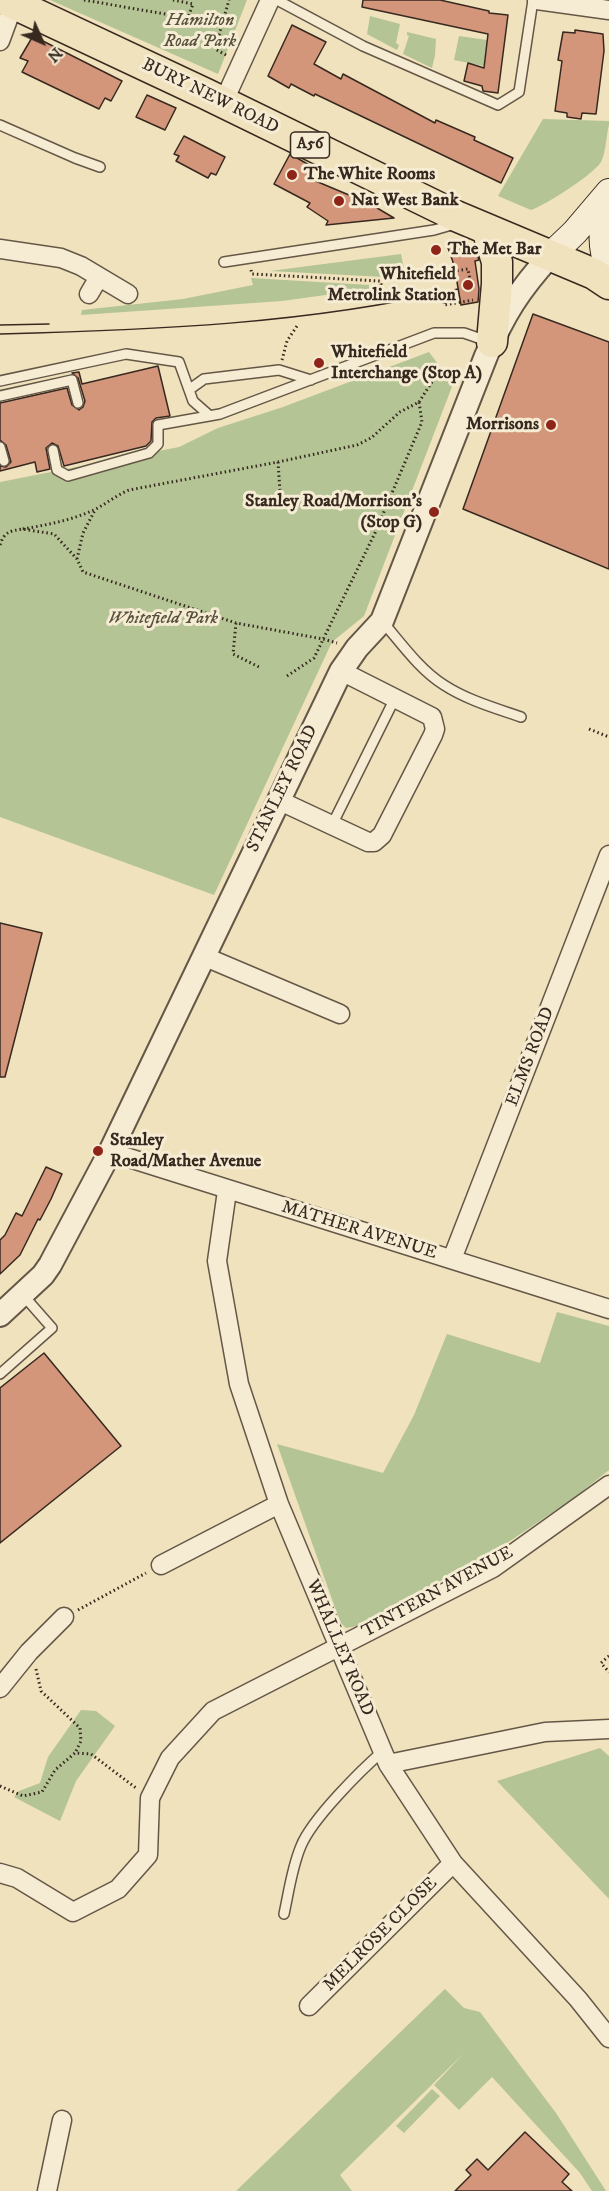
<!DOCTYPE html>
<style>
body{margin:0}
#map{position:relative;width:609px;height:2191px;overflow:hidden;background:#f0e2bc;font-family:"IM FELL DW Pica",serif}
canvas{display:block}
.north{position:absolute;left:12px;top:12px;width:60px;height:60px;-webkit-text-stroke:4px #f5ecd3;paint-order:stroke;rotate:135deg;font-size:16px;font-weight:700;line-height:24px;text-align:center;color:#372920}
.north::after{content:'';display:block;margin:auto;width:21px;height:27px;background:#372920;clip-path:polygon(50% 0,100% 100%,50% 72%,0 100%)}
</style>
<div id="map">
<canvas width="609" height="2191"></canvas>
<div class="north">N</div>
</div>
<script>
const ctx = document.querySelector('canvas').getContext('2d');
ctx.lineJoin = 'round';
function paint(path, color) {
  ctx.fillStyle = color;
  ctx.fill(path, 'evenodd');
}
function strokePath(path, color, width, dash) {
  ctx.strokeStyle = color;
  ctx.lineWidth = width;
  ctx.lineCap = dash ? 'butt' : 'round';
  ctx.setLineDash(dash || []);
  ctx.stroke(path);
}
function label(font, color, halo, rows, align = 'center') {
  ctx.font = font + ' "IM FELL DW Pica",serif';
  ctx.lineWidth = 6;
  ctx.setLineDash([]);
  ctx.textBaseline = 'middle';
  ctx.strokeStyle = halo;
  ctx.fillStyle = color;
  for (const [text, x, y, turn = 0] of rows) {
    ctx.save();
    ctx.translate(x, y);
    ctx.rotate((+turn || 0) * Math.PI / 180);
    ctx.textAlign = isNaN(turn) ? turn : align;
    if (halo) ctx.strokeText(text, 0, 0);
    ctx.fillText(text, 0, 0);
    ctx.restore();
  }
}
paint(new Path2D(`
 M 50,0 L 247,0 L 218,74 Z
 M 370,16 L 400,24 L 396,43 L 399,45 L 397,50 L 367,34 Z
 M 407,32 L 436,39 L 435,55 L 432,68 L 403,54 L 409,36 L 407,35 Z
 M 459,36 L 487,40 L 484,66 L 454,60 Z
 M 543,119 L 609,121 L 609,125 C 606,136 606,152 601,162 C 594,174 544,206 531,210 L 498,196 Z
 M 401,254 L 405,274 L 384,277 L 270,271 Z
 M 251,278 L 369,285 L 369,289 L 282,301 L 81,315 L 82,310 L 183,299 L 253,285 Z
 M 429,352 L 453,384 L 364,616 L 332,642 L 214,895 L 0,817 L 0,482 L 179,447 L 218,428 L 283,407 Z
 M 557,1312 L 609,1326 L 609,1470 L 574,1498 L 495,1551 L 358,1626 L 346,1628 L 340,1622 L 277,1444 L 383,1473 L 414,1415 L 447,1334 L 540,1363 Z
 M 81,1710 L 96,1711 L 115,1726 L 76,1781 L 60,1821 L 14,1797 L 19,1791 L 40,1783 L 48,1757 Z
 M 600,1748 L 609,1756 L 609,1899 L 497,1781 Z
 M 445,1989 L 464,2008 L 480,2012 L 556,2113 L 606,2191 L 592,2191 L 580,2173 L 492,2077 L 459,2110 L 434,2085 L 464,2053 L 340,2175 L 352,2191 L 236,2191 Z
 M 432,2089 L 440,2096 L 404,2133 L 396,2126 Z`), '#b4c495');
const building = new Path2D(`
 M 363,0 L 440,0 L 489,11 L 489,13 L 508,15 L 498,93 L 483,91 L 482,86 L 464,81 L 468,63 L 484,68 L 488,34 L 362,7 Z
 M 292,25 L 326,42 L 314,64 L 341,79 L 343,74 L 435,123 L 436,120 L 475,137 L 474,140 L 513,158 L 501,183 L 315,94 L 314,96 L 291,84 L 289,88 L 268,76 Z
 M 575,30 L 603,34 L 604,51 L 596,114 L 582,113 L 581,119 L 567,117 L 567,113 L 555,111 L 562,61 L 558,60 L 563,32 L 575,33 Z
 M 33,36 L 122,81 L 111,101 L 105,98 L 99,109 L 22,72 L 28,61 L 20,58 Z
 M 147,95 L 176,108 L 165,130 L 136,117 Z
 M 184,136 L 225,157 L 216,175 L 211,173 L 208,178 L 176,161 L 179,156 L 174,154 Z
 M 290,154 L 311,166 L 306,177 L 349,195 L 350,192 L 394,218 L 326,225 L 328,221 L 307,207 L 310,203 L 274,184 Z
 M 447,245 L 476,251 L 479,260 L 475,261 L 479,289 L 478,302 L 461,305 L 454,265 Z
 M 533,314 L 609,342 L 609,569 L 463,509 Z
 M 158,366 L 170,416 L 156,418 L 152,422 L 151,441 L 146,446 L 64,466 L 58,446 L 52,443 L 46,448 L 50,469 L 37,472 L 35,462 L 0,471 L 0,466 L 6,467 L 11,462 L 6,445 L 0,440 L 0,403 L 67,388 L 72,405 L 79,410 L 83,407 L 85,401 L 78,378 L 72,373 L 79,372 L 82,384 Z
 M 0,923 L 42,933 L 5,1077 L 0,1077 Z
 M 46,1167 L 62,1174 L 51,1199 L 40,1220 L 38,1219 L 20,1255 L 0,1274 L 0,1240 L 5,1235 L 16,1213 L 22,1216 Z
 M 44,1353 L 121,1446 L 0,1543 L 0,1388 Z
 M 525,2132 L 569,2174 L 562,2182 L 572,2191 L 455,2191 L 471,2175 L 466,2170 L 477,2159 L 488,2170 Z`);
paint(building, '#d3967b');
strokePath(building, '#372920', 1.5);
const service = new Path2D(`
 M 277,0 L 363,46 L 498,105 L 519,92 L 533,0
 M 0,125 L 75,158 L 100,167
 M 224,262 L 434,230 L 448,226 L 453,220
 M 0,381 L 126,354 L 179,362 L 193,401 L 210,416
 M 190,389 L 204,379 L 279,370 L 311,380
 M 0,396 L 72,380 L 78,403
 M 0,447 L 4,461
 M 53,450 L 57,470 L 68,476 L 149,453 L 158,444 L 158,425 L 220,414 L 434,333 L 464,333 L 487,341
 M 382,621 C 401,643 419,669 444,685 C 467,700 495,708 521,717
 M 332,825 L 395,698
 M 0,1374 L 52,1328 L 23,1295
 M 284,1914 C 289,1891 292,1867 301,1846 C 312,1819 360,1771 383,1751`);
const minor = new Path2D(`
 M 537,0 L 609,10
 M 0,41 L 14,3
 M 223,103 L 270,0
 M 0,249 L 61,258 L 81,266 L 128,294
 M 89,294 L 99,277
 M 278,800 L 368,842 L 374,842 L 382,835 L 433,735 L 435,729 L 432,717 L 341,671
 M 203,956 L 340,1014
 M 110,1152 L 609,1309
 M 227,1191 L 217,1261 L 239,1384 L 279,1504 L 388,1764 L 453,1863 L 578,1999 L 609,2038
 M 452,1259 L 609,855
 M 161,1565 L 279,1504
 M 0,1688 L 29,1652 L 64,1617
 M 388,1764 L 545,1732 L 609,1729
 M 0,1873 L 17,1878 L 73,1912 L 118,1889 L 148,1855 L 150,1798 L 170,1758 L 213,1711 L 493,1568 L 609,1485
 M 309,2006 L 453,1863
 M 47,2191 L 62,2120`);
const tertiary = new Path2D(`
 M 0,1315 L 43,1275 L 50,1265 L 110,1152 L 341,671 L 357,648 L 382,621 L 486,356 C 504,314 519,290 550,256`);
const secondary = new Path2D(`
 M 609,204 C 602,227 599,245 609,268
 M 550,256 L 575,232 L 609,192`);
const trunk = new Path2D(`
 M 6,0 L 206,94 L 456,216 L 594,274 L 609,284
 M 487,229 L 497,262 L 497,284 L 492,342`);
strokePath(service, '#655747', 12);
strokePath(minor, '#655747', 21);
strokePath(tertiary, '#655747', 26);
strokePath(secondary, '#372920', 28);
strokePath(trunk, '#372920', 33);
strokePath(new Path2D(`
 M 84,0 L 188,18 L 193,4 L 173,0
 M 226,55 L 215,49 L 229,0
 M 251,270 L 252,274 L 380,281 L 382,287
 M 439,277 L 438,274 L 468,269 L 472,290
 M 444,302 L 444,305 L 473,300
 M 282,360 L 287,341 L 297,326
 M 419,402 L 441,368
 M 278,462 L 281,506
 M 0,545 C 4,532 10,531 22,529
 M 77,559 L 83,533 L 95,510
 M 236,623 L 233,654 L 261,668
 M 287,676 L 314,658 L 375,533 L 422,422 L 419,402 L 400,412 L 371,438 L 357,445 L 278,462 L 129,490 C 117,495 107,503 96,509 C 73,520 47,525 22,529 L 54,534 L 77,559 L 83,572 L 236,623 L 323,639 L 337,643
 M 589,729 L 609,737
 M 78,1610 L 146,1573
 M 609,1656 L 601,1663 L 609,1672
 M 36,1669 L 41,1691 L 80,1728 L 81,1741 L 75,1753
 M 0,1786 L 23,1796 L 42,1792 L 55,1770 L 75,1753 L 91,1754 L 136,1788`), '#372920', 3, [1.5, 3]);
strokePath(service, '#f5ecd3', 9);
strokePath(minor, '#f5ecd3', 18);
strokePath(tertiary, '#f5ecd3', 22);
strokePath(secondary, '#f5ecd3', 26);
strokePath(trunk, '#f0e2bc', 30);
strokePath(new Path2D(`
 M 0,325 L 49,324
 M 0,334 C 153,330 308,324 458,289`), '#372920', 1.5);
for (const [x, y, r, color] of [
 [292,175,6,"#8f2418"],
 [339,201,6,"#8f2418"],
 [436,250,6,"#8f2418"],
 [468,285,6,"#8f2418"],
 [319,363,6,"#8f2418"],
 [551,425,6,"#8f2418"],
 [434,512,6,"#8f2418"],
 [98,1151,6,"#8f2418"]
]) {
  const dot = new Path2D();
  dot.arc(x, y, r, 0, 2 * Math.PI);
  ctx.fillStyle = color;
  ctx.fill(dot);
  strokePath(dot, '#f5ecd3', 2);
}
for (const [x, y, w] of [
 [310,145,39]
]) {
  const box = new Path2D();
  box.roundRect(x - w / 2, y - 13, w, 26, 4.5);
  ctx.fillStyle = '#f5ecd3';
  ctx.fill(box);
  strokePath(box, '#372920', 1.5);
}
label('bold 16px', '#372920', null, [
 ["A56",310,145]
]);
label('italic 18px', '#56503d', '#f5ecd3', [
 ["Hamilton",200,21],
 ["Road Park",200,42],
 ["Whitefield Park",163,619]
]);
label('18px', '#372920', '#f5ecd3', [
 ["BURY NEW ROAD",210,97,26],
 ["STANLEY ROAD",283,789,-64],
 ["ELMS ROAD",531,1057,-69],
 ["MATHER AVENUE",359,1231,17],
 ["TINTERN AVENUE",438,1593,-29],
 ["WHALLEY ROAD",339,1648,67],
 ["MELROSE CLOSE",381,1935,-45]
]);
label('bold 18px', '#372920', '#f5ecd3', [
 ["The White Rooms",304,175],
 ["Nat West Bank",351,201],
 ["The Met Bar",448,250],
 ["Whitefield",456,275,"right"],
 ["Metrolink Station",456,296,"right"],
 ["Whitefield",331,353],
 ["Interchange (Stop A)",331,374],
 ["Morrisons",539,425,"right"],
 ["Stanley Road/Morrison's",422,502,"right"],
 ["(Stop G)",422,523,"right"],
 ["Stanley",110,1141],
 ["Road/Mather Avenue",110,1162]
], 'left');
</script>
